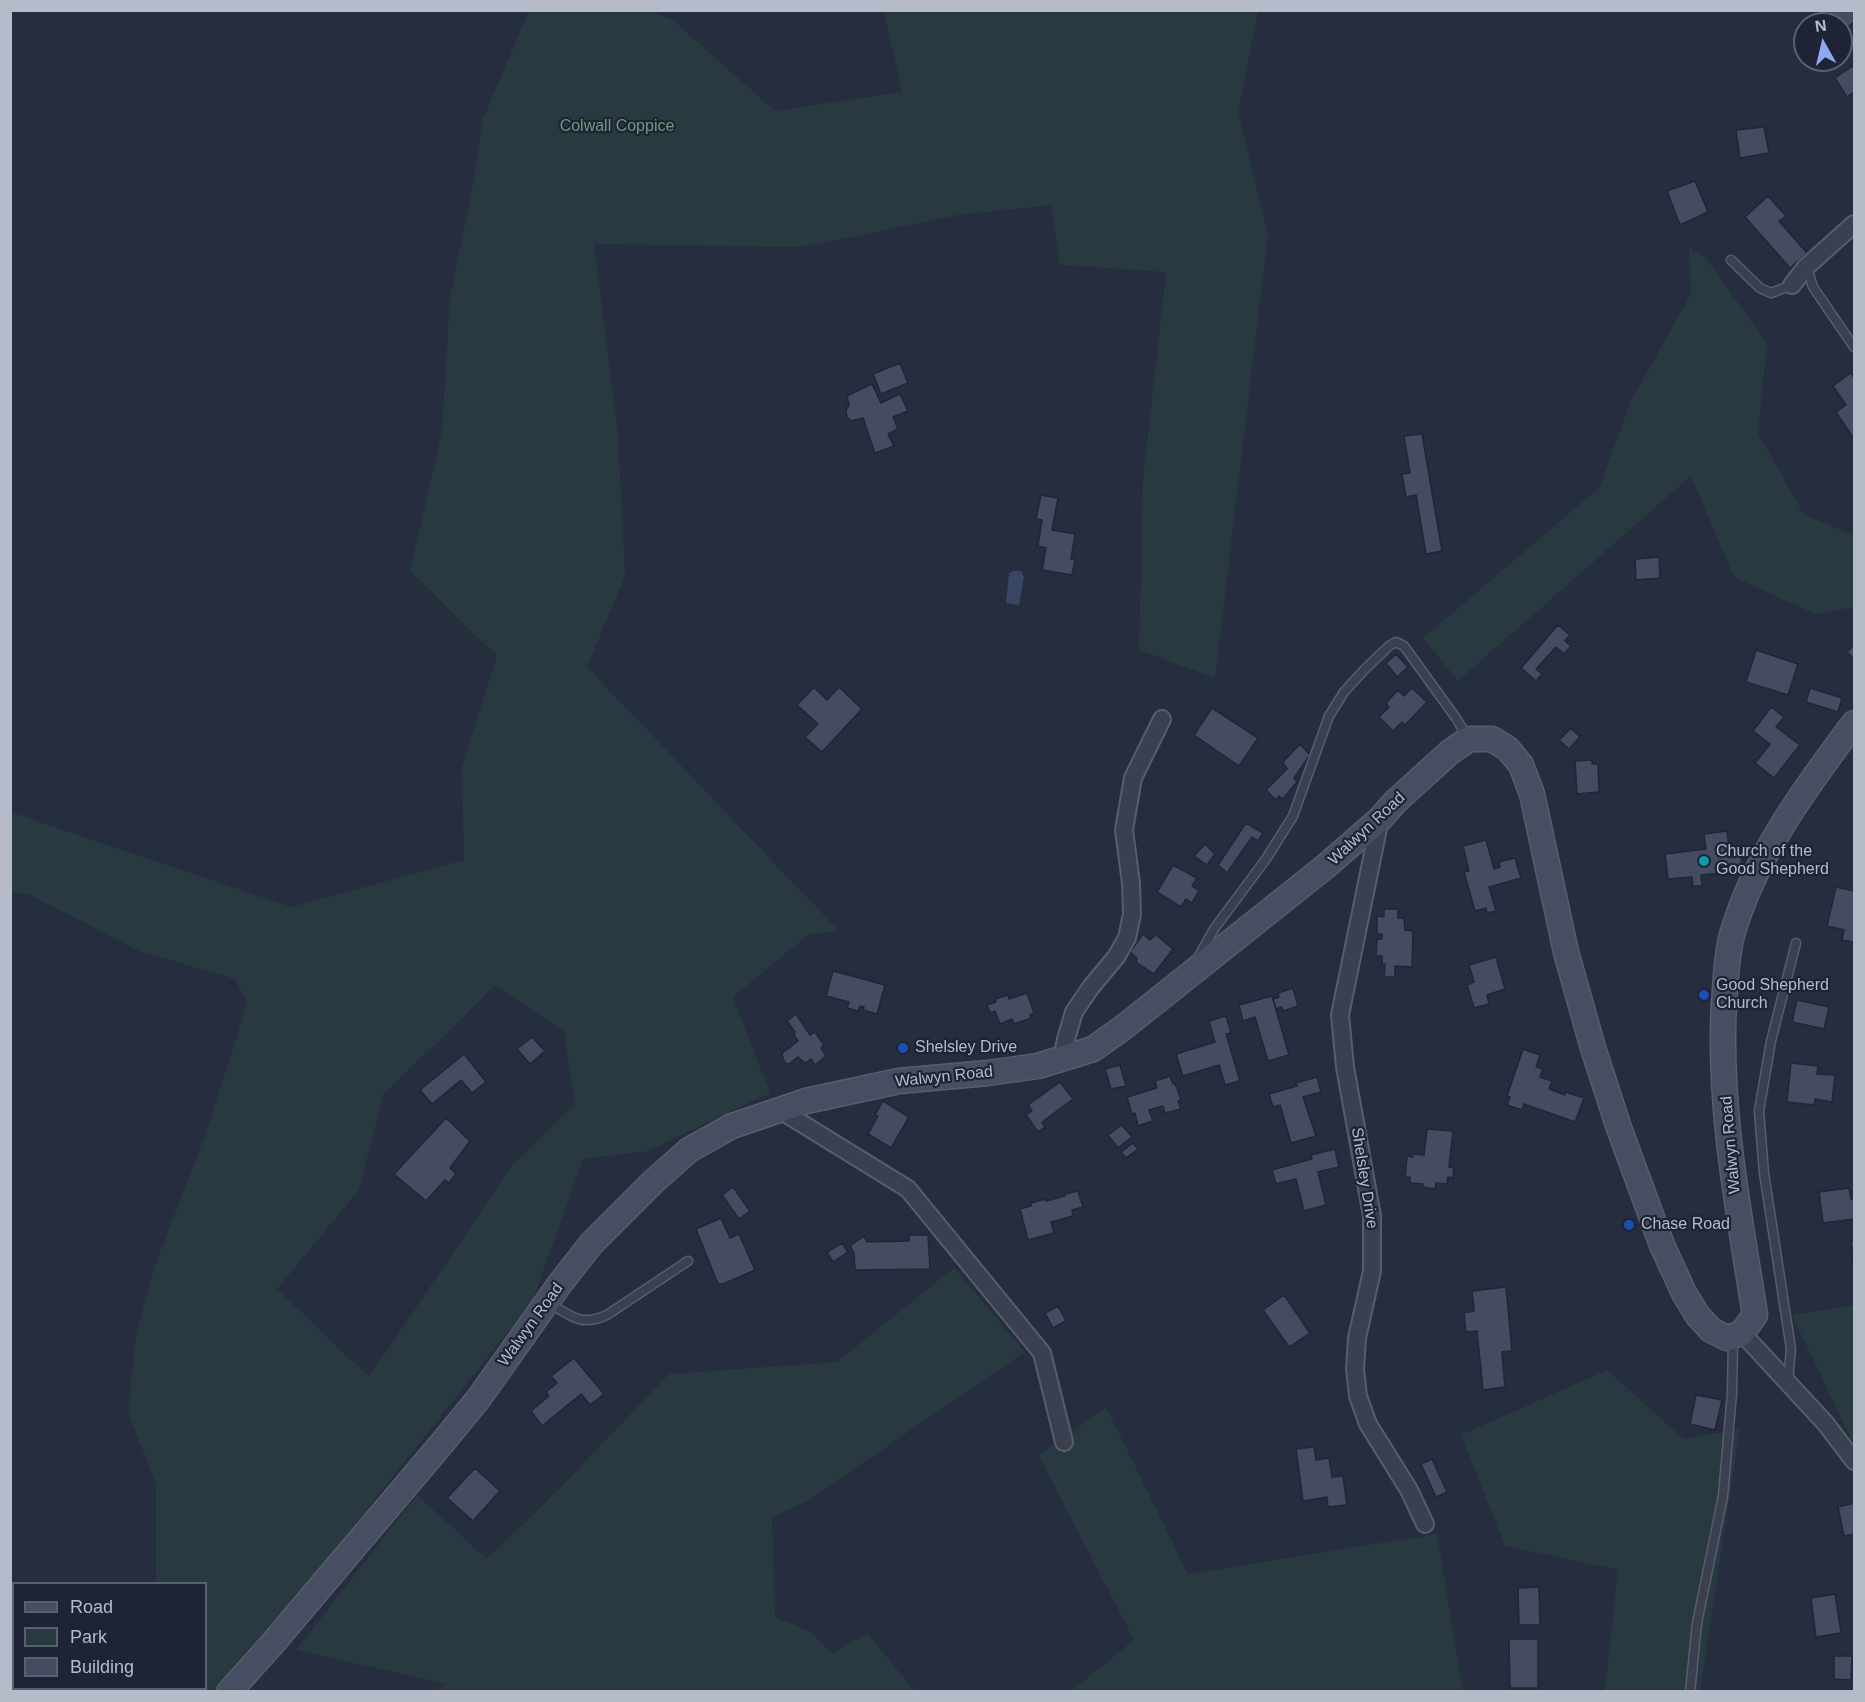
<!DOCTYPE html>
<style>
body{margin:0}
#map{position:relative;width:1865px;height:1702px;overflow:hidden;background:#262d3f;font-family:Arial,sans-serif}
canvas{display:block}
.frame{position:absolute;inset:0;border:12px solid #b6bbca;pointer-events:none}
.legend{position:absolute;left:12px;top:1582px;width:195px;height:108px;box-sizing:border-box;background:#1e2435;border:2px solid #5b6071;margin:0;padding:8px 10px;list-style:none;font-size:18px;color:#b6bbca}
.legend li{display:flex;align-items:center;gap:12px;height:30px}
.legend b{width:30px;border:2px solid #5b6071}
.north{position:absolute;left:1793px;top:12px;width:60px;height:60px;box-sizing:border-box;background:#1e2435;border:2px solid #5b6071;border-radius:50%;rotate:352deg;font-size:16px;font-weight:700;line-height:24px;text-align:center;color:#b6bbca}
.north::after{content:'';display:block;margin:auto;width:21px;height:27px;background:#8fa8f6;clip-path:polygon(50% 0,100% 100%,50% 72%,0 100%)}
</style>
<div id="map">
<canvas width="1865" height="1702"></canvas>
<div class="frame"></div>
<ul class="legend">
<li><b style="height:8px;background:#484e62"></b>Road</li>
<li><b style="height:16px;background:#283a40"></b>Park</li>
<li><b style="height:16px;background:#454c61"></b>Building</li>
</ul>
<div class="north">N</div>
</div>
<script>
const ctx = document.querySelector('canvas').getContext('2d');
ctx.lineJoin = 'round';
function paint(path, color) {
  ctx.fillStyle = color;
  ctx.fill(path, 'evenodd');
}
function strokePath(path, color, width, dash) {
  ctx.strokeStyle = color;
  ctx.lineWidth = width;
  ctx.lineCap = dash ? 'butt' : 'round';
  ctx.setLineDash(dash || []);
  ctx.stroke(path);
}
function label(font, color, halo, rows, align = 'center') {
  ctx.font = font + ' Arial,sans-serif';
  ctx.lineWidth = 4.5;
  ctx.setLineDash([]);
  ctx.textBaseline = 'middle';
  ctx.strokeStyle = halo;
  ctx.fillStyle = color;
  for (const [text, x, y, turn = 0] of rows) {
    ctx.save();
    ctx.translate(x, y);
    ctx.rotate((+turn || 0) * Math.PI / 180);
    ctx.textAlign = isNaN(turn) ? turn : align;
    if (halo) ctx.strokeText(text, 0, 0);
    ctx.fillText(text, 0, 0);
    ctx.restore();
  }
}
paint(new Path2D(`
 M 529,11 L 648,11 L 673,20 L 775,111 L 902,92 L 884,11 L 1258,11 L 1238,113 L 1268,234 L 1215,678 L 1139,650 L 1143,481 L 1166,272 L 1060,265 L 1051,205 L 958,215 L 824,243 L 796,247 L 594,244 L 618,435 L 625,576 L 587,667 L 839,931 L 809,934 L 733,997 L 770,1093 L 648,1151 L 583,1159 L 533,1300 L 307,1585 L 211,1691 L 188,1691 L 185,1689 L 206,1688 L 206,1584 L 156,1583 L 156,1484 L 128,1412 L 136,1334 L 154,1268 L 206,1133 L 247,1004 L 235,979 L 139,951 L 31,895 L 11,892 L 10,812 L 291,907 L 464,860 L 462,767 L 497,656 L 410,571 L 442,432 L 450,297 L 474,180 L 483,119 ZM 495,986 L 564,1031 L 575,1104 L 512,1166 L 369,1377 L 277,1289 L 359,1190 L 383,1095 Z
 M 1689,247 L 1705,257 L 1767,343 L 1758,433 L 1804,515 L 1854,535 L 1854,607 L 1815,614 L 1734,577 L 1691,476 L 1458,681 L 1423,638 L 1599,488 L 1631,401 L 1691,294 Z
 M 954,1268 L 1025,1352 L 807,1501 L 772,1517 L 775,1617 L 810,1632 L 832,1654 L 868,1633 L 914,1691 L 437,1691 L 446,1684 L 296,1650 L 417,1495 L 487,1559 L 560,1488 L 669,1374 L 837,1362 Z
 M 1854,1305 L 1854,1445 L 1792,1315 Z
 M 1607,1370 L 1684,1439 L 1740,1429 L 1700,1691 L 1605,1691 L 1618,1570 L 1505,1546 L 1461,1435 Z
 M 1106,1407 L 1188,1574 L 1437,1534 L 1463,1691 L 1071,1691 L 1134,1640 L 1039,1456 Z`), '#283a40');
paint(new Path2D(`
 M 1013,571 L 1021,571 L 1024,577 L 1019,605 L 1006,603 L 1009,573 Z`), '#394666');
const building = new Path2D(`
 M 1831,10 L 1854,10 L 1854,22 L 1841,32 L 1841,24 L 1826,24 L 1821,17 Z
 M 1854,65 L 1854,92 L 1847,97 L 1835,78 Z
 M 1764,127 L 1769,153 L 1740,158 L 1736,130 Z
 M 1695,181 L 1708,212 L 1680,225 L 1667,191 Z
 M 1768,196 L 1786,216 L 1779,221 L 1807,253 L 1790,268 L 1745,217 Z
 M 900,363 L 908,383 L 881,394 L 873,374 Z
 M 1851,373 L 1854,379 L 1854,439 L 1836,412 L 1846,405 L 1833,386 Z
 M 872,384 L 881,403 L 900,394 L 908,411 L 893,417 L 898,429 L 888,434 L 894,446 L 875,453 L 863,418 L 851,421 L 847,417 L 846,410 L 849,405 L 847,396 Z
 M 1422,434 L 1442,551 L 1426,554 L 1416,495 L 1406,497 L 1402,474 L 1410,473 L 1404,436 Z
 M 1041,495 L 1058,498 L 1052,530 L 1075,534 L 1071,559 L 1075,560 L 1072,575 L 1042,570 L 1046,548 L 1038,546 L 1042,520 L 1036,519 Z
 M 1659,557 L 1660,578 L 1636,580 L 1635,559 Z
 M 1558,625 L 1570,635 L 1565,641 L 1571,646 L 1564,654 L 1556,647 L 1536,669 L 1542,674 L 1536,681 L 1521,668 Z
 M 1854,645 L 1854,659 L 1847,652 Z
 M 1756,650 L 1798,664 L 1788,695 L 1746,682 Z
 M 1396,654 L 1408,667 L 1397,677 L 1386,663 Z
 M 814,687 L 827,700 L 839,687 L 862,709 L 822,752 L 805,737 L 818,724 L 797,705 Z
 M 1412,688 L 1427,702 L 1405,725 L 1402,722 L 1393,731 L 1379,717 L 1389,707 L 1386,703 L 1398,690 L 1404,696 Z
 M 1810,688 L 1842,698 L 1838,712 L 1806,702 Z
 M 1771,707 L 1784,717 L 1776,727 L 1800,745 L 1774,778 L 1755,763 L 1770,744 L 1753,731 Z
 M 1212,708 L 1258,738 L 1239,766 L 1194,735 Z
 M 1571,728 L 1580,737 L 1569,749 L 1559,740 Z
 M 1300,744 L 1310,755 L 1294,778 L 1297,782 L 1283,799 L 1279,796 L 1276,800 L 1266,790 L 1287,769 L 1283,762 Z
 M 1592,760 L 1592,764 L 1598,764 L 1599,792 L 1577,794 L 1575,761 Z
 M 1246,823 L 1263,833 L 1258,841 L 1252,837 L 1227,873 L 1218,865 Z
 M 1727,831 L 1729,847 L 1740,846 L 1742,867 L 1734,869 L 1734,872 L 1701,875 L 1702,886 L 1693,886 L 1692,877 L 1668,879 L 1665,854 L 1706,849 L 1704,834 Z
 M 1486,840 L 1494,869 L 1500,867 L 1499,862 L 1515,858 L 1521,878 L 1489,887 L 1496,911 L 1487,913 L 1486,908 L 1475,911 L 1464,872 L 1469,871 L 1463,846 Z
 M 1205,844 L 1215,854 L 1207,865 L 1194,856 Z
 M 1173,865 L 1197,878 L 1192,886 L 1199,891 L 1192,903 L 1186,899 L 1181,907 L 1157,892 Z
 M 1836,887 L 1854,891 L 1854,942 L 1842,940 L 1844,930 L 1827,926 Z
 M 1384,909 L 1398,909 L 1398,918 L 1404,918 L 1405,930 L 1413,931 L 1412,967 L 1395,966 L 1395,977 L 1384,977 L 1385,964 L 1382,965 L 1382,956 L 1376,956 L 1377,939 L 1382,939 L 1382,934 L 1377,934 L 1377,916 L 1384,917 Z
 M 1143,934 L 1150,940 L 1156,935 L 1173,949 L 1154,974 L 1136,962 L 1137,958 L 1130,952 Z
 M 1496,957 L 1505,989 L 1487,995 L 1489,1004 L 1474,1008 L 1467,985 L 1474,982 L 1469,965 Z
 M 833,971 L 885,985 L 877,1014 L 863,1010 L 864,1007 L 860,1006 L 858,1011 L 847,1008 L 849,1002 L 826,996 Z
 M 1293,988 L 1298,1006 L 1283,1011 L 1282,1007 L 1276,1009 L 1273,999 L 1279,997 L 1278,993 Z
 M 1027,993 L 1034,1013 L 1030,1015 L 1031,1018 L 1014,1024 L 1012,1019 L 1000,1024 L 995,1011 L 990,1013 L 987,1005 L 996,1002 L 995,999 L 1008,995 L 1009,999 Z
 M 1272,996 L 1289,1055 L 1268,1061 L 1255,1017 L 1243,1021 L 1239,1005 Z
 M 1797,1000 L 1829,1007 L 1824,1029 L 1792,1022 Z
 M 796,1014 L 810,1035 L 815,1032 L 824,1045 L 821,1048 L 826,1056 L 815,1065 L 811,1059 L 805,1063 L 798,1057 L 789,1064 L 785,1063 L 782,1055 L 784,1050 L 785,1051 L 798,1041 L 794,1035 L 795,1032 L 787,1021 Z
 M 1226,1016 L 1231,1033 L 1226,1034 L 1240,1081 L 1225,1085 L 1219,1065 L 1183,1076 L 1176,1054 L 1215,1042 L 1209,1021 Z
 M 532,1037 L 545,1051 L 530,1064 L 517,1049 Z
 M 1523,1049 L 1540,1055 L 1536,1067 L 1543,1069 L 1540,1077 L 1552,1081 L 1549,1089 L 1565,1095 L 1566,1092 L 1584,1098 L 1575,1122 L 1524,1104 L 1522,1110 L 1507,1105 L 1510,1097 L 1507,1096 Z
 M 464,1054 L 486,1082 L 472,1093 L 461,1080 L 432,1104 L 420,1090 Z
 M 1791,1063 L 1818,1066 L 1817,1074 L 1835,1075 L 1832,1102 L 1815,1099 L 1814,1105 L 1787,1102 Z
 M 1120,1065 L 1126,1086 L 1111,1089 L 1105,1069 Z
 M 1170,1076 L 1173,1084 L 1175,1083 L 1181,1100 L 1178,1101 L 1181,1109 L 1165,1113 L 1163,1106 L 1149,1110 L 1153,1121 L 1138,1126 L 1135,1113 L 1132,1114 L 1127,1097 L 1157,1088 L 1155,1081 Z
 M 1317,1077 L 1321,1092 L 1303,1097 L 1316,1136 L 1291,1143 L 1280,1105 L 1273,1107 L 1269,1094 L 1297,1086 L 1296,1083 Z
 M 1060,1082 L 1073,1099 L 1042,1122 L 1045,1127 L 1038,1132 L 1026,1115 L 1032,1111 L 1028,1105 Z
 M 883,1101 L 909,1117 L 891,1148 L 868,1134 L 878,1116 L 875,1115 Z
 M 446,1118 L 470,1141 L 450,1168 L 456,1174 L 449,1183 L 445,1180 L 426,1201 L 394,1174 Z
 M 1122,1125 L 1132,1137 L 1118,1148 L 1108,1135 Z
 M 1427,1129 L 1453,1131 L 1449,1167 L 1454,1168 L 1453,1178 L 1448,1177 L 1447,1184 L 1436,1183 L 1435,1189 L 1423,1187 L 1423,1184 L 1410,1183 L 1410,1177 L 1405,1177 L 1407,1156 L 1413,1157 L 1413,1154 L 1424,1155 Z
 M 1133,1143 L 1138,1149 L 1126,1158 L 1121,1152 Z
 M 1335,1149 L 1339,1167 L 1318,1172 L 1326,1205 L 1304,1211 L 1296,1179 L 1276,1184 L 1272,1170 L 1312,1159 L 1311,1155 Z
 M 733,1187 L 750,1211 L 739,1219 L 722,1195 Z
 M 1849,1188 L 1851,1199 L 1854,1199 L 1854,1219 L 1823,1223 L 1819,1192 Z
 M 1078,1191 L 1083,1207 L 1072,1210 L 1073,1216 L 1051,1222 L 1054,1233 L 1028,1240 L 1020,1209 L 1031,1206 L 1031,1203 L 1046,1199 L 1046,1201 L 1065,1196 L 1065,1194 Z
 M 721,1218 L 730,1238 L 739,1234 L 755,1270 L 723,1284 L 718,1284 L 696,1229 Z
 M 909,1235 L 928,1235 L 930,1269 L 855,1270 L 854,1253 L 850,1246 L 864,1236 L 867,1242 L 909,1241 Z
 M 1851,1241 L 1854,1241 L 1854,1271 Z
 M 842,1243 L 848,1252 L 833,1262 L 827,1252 Z
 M 1506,1287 L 1512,1351 L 1502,1352 L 1505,1387 L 1483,1390 L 1477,1331 L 1466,1332 L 1464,1313 L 1474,1311 L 1472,1291 Z
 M 1284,1295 L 1310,1333 L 1289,1347 L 1263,1310 Z
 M 1058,1306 L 1066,1321 L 1053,1328 L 1045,1313 Z
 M 574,1358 L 604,1394 L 590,1405 L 581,1394 L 542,1426 L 531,1411 L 549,1396 L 546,1392 L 557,1383 L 551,1376 Z
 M 1696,1395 L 1722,1400 L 1715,1430 L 1690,1424 Z
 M 1314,1447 L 1316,1460 L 1329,1458 L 1332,1477 L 1343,1476 L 1347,1505 L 1328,1507 L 1327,1497 L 1303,1501 L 1296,1449 Z
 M 1432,1459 L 1447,1492 L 1436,1497 L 1421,1464 Z
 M 475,1468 L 500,1491 L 473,1521 L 447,1498 Z
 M 1854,1503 L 1854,1534 L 1844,1536 L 1838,1507 Z
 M 1539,1587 L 1540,1625 L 1519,1625 L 1518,1588 Z
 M 1835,1594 L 1841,1633 L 1816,1637 L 1811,1598 Z
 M 1509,1639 L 1538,1639 L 1538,1688 L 1510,1688 Z
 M 1834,1656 L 1852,1656 L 1851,1680 L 1834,1679 Z`);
paint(building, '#454c61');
strokePath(building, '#202637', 1.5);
const service = new Path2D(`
 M 1731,260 L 1760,288 L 1771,293 L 1792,285
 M 1807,267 L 1813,287 L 1854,347
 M 1199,956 L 1214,929 L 1266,859 L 1293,816 L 1329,716 L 1344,692 L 1364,670 L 1389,646 L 1396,642 L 1404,646 L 1456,718 L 1468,738
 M 548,1302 C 571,1316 580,1327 607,1315 L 688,1261
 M 1788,1381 L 1791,1349 L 1764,1173 L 1759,1111 L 1771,1041 L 1796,943
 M 1690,1692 L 1697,1623 L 1723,1496 L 1732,1393 L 1733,1339`);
const minor = new Path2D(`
 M 1792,285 L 1806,267 L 1854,224
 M 1380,819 L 1340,1015 L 1345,1067 L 1372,1216 L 1372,1271 L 1357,1338 L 1355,1369 L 1358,1396 L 1368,1424 L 1409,1490 L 1425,1524
 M 1062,1059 L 1066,1039 L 1074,1012 L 1091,987 L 1116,957 L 1127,938 L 1132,914 L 1131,883 L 1124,830 L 1133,778 L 1162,719
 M 780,1110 L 908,1189 L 1042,1353 L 1064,1442
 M 1742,1333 L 1826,1424 L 1854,1461`);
const secondary = new Path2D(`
 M 229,1692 L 273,1643 L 443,1442 L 479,1398 L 559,1285 L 591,1244 L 653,1182 L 689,1150 L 732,1126 L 806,1101 L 899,1081 L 988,1073 L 1038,1066 L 1093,1049 L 1124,1027 L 1326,866 L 1380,819 L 1395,802 L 1450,752 L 1469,739 L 1492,739 L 1508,749 L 1521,765 L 1532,794 L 1566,952 L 1593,1048 L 1619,1128 L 1662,1245 L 1684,1293 L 1698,1316 L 1711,1330 L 1727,1338 L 1742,1333 L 1755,1315 C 1739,1212 1718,1108 1724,1003 C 1726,980 1726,957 1732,935 C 1754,857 1806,787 1854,723`);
strokePath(service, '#575d6d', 11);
strokePath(minor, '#575d6d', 20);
strokePath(secondary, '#575d6d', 27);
strokePath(service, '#3a404f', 8);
strokePath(minor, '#3a404f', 16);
strokePath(secondary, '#484e62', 24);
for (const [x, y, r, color] of [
 [1704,861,6,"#0f9aa8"],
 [1704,995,6,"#1a4fb4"],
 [903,1048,6,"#1a4fb4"],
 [1629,1225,6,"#1a4fb4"]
]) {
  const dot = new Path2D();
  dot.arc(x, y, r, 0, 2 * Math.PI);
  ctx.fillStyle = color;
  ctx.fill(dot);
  strokePath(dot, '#1e2435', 2);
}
label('16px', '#6e9a7e', '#1e2435', [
 ["Colwall Coppice",617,127]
]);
label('16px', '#b6bbca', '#1e2435', [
 ["Walwyn Road",1367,829,-43],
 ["Walwyn Road",944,1077,-6],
 ["Walwyn Road",1731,1145,-95],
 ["Shelsley Drive",1364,1178,81],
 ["Walwyn Road",531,1325,-54]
]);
label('16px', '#b6bbca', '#1e2435', [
 ["Church of the",1716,852],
 ["Good Shepherd",1716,870],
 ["Good Shepherd",1716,986],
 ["Church",1716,1004],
 ["Shelsley Drive",915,1048],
 ["Chase Road",1641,1225]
], 'left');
</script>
